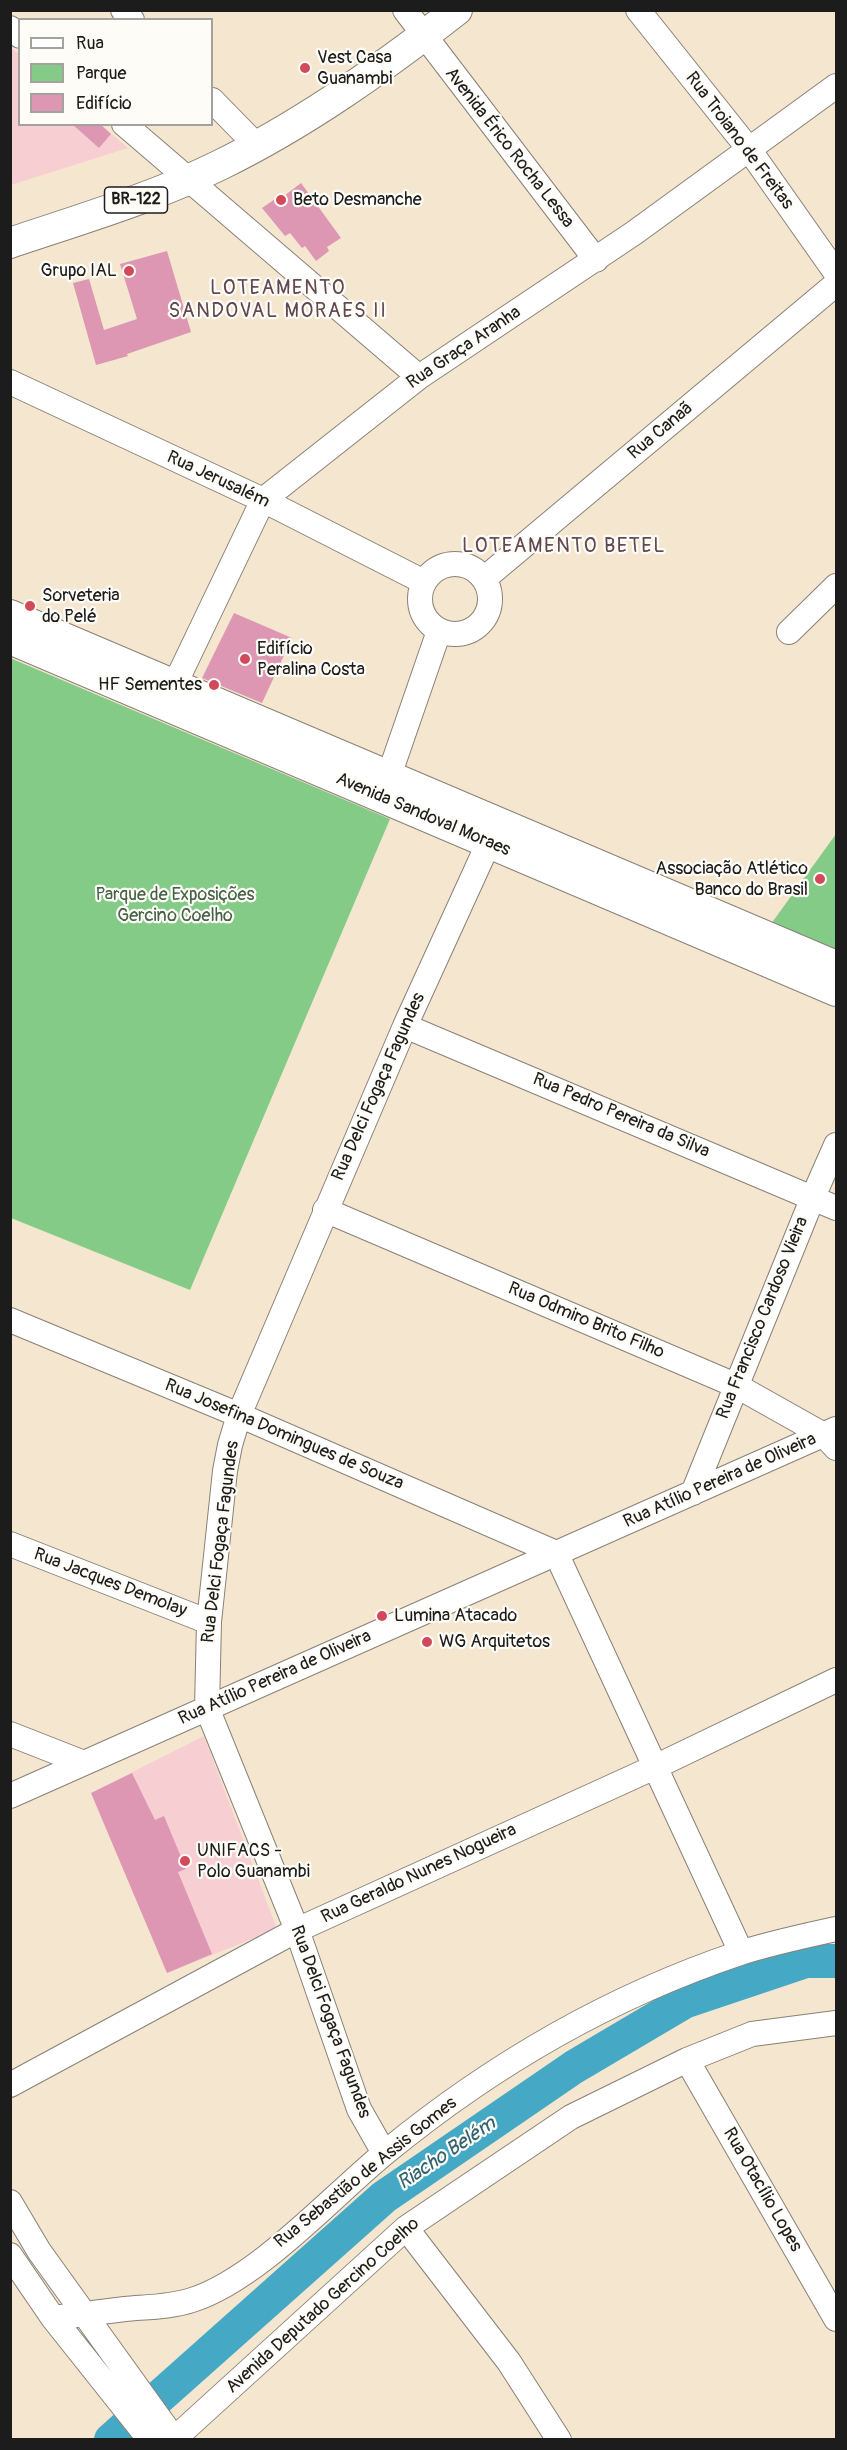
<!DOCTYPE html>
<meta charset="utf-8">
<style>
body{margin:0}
#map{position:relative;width:847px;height:2450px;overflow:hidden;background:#f5e6cf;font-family:Pangolin,sans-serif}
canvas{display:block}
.frame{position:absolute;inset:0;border:12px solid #1c1c1c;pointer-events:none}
.legend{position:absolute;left:18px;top:18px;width:195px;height:108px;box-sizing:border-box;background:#fdfcf7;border:2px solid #a3a29f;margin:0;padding:8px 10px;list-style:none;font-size:18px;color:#1c1c1c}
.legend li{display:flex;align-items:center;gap:12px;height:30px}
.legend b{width:30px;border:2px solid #a3a29f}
</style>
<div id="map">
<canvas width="847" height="2450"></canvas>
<div class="frame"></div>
<ul class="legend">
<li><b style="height:8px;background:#fff"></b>Rua</li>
<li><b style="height:16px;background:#83cb87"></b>Parque</li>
<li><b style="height:16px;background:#dd97b3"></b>Edifício</li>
</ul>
</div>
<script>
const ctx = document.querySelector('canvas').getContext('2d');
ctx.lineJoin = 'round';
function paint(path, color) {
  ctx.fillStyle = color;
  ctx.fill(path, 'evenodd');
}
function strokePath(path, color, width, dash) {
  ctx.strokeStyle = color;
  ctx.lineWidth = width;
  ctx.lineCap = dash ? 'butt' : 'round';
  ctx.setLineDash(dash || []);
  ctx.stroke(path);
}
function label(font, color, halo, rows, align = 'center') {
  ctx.font = font + ' Pangolin,sans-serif';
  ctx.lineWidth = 4.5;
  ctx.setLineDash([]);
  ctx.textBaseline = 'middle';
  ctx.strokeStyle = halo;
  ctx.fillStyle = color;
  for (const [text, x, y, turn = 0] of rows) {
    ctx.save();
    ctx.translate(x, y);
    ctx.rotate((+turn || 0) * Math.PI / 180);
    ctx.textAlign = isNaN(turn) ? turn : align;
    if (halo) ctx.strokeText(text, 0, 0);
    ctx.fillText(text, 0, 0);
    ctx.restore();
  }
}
paint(new Path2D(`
 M 10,47 L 19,54 L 20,124 L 101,125 L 128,148 L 11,185 Z
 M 204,1736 L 277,1929 L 167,1973 L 91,1793 Z`), '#f7cfd2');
paint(new Path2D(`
 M 10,658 L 390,819 L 190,1290 L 11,1218 Z
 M 836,834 L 836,952 L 771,924 Z`), '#83cb87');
strokePath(new Path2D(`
 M 111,2440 L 384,2197 L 574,2067 L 684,2002 L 806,1961 L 836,1961`), '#45a9c5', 34);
paint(new Path2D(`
 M 72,124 L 100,124 L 111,134 L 99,148 Z
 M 301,183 L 341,238 L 327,247 L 329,251 L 316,261 L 305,246 L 302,248 L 290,233 L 285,236 L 262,208 L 278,197 L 280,199 Z
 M 167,251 L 191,332 L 127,354 L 128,356 L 96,365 L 73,283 L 89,279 L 104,330 L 137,319 L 120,264 Z
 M 234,613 L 292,638 L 262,703 L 202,678 Z
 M 132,1773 L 155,1820 L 164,1816 L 186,1869 L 178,1872 L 212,1954 L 167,1973 L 91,1793 Z`), '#dd97b3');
const minor = new Path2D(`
 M 123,10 L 132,20
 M 405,10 L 596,260
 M 638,10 L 748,148 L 836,273
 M 10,28 L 20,36
 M 212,100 L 257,146
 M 124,124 L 419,377
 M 10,382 L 263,500 L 424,582
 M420 599a35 35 0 1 1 70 0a35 35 0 1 1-70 0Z
 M 485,578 L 836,284
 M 789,632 L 836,586
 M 175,684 L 263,500 L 419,377 L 634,233 L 836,86
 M 383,793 L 439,631
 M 405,1026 L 836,1208
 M 325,1210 L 735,1385 L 824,1435 L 836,1448
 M 10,1320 L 239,1415 L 556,1553 L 741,1952
 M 693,1493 L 813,1197 L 836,1145
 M 10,1544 L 209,1622
 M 10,1734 L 84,1763
 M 10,1796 L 836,1429
 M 687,2060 L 836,2319
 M 10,2085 L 297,1930 L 655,1767 L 836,1680
 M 384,2153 L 359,2109 L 297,1930 L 207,1708 L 209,1622 L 225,1471 L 230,1445 L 239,1415 L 405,1026 L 489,842
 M 10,2202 L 39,2251 L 175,2440
 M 406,2228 L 509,2362 L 559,2440
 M 10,2255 L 53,2318 L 150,2440
 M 53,2318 C 77,2315 101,2312 125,2309 C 147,2307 171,2307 192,2300 C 258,2279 332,2196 386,2152 C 492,2065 609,1997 740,1953 C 771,1943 804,1936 836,1929
 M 173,2440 L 406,2228 L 571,2117 L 687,2060 L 752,2034 L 836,2023`);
const major = new Path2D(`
 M 10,243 C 81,219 153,198 220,165 C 304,124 383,68 457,10
 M 10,615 L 836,966
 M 10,639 L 836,991`);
strokePath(minor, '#888176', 26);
strokePath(major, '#888176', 32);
strokePath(minor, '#fff', 24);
strokePath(major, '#fff', 30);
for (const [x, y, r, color] of [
 [305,68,6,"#d1495b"],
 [281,200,6,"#d1495b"],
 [129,271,6,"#d1495b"],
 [30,606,6,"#d1495b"],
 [245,659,6,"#d1495b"],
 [214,685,6,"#d1495b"],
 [820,879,6,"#d1495b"],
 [382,1616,6,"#d1495b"],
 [427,1642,6,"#d1495b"],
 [185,1861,6,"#d1495b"]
]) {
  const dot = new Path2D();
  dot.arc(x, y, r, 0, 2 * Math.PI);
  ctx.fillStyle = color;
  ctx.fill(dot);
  strokePath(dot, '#fdfcf7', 2);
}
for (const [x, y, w] of [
 [136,200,63]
]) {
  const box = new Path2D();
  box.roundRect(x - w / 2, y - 13, w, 26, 4.5);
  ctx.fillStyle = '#fdfcf7';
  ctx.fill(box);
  strokePath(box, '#1c1c1c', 1.5);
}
label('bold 16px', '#1c1c1c', null, [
 ["BR-122",136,200]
]);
label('18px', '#1c1c1c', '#fdfcf7', [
 ["Vest Casa",317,58],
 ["Guanambi",317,79],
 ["Beto Desmanche",293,200],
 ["Grupo IAL",117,271,"right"],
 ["Sorveteria",42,596],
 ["do Pelé",42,617],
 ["Edifício",257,649],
 ["Peralina Costa",257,670],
 ["HF Sementes",202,685,"right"],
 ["Associação Atlético",808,869,"right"],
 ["Banco do Brasil",808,890,"right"],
 ["Lumina Atacado",394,1616],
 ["WG Arquitetos",439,1642],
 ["UNIFACS -",197,1851],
 ["Polo Guanambi",197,1872]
], 'left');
label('18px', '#1c1c1c', '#fdfcf7', [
 ["Rua Troiano de Freitas",739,141,53],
 ["Avenida Érico Rocha Lessa",509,148,52],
 ["Rua Graça Aranha",464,348,-34],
 ["Rua Canaã",661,431,-40],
 ["Rua Jerusalém",218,480,25],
 ["Avenida Sandoval Moraes",423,815,23],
 ["Rua Delci Fogaça Fagundes",379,1087,-66],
 ["Rua Pedro Pereira da Silva",621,1116,23],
 ["Rua Francisco Cardoso Vieira",763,1318,-68],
 ["Rua Odmiro Brito Filho",586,1321,23],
 ["Rua Josefina Domingues de Souza",284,1435,23],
 ["Rua Atílio Pereira de Oliveira",720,1481,-24],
 ["Rua Delci Fogaça Fagundes",221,1542,-83],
 ["Rua Jacques Demolay",110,1583,21],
 ["Rua Atílio Pereira de Oliveira",275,1678,-24],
 ["Rua Geraldo Nunes Nogueira",419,1874,-25],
 ["Rua Delci Fogaça Fagundes",330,2022,70],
 ["Rua Sebastião de Assis Gomes",366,2173,-39],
 ["Rua Otacílio Lopes",762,2190,60],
 ["Avenida Deputado Gercino Coelho",323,2306,-42]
]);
label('18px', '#456247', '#fdfcf7', [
 ["Parque de Exposições",175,895],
 ["Gercino Coelho",175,916]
]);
ctx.letterSpacing = '1.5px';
label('20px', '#604751', '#fdfcf7', [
 ["LOTEAMENTO",278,289],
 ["SANDOVAL MORAES II",278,312],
 ["LOTEAMENTO BETEL",564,547]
]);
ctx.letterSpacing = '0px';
label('italic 20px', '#306270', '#fdfcf7', [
 ["Riacho Belém",447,2154,-34]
]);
</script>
